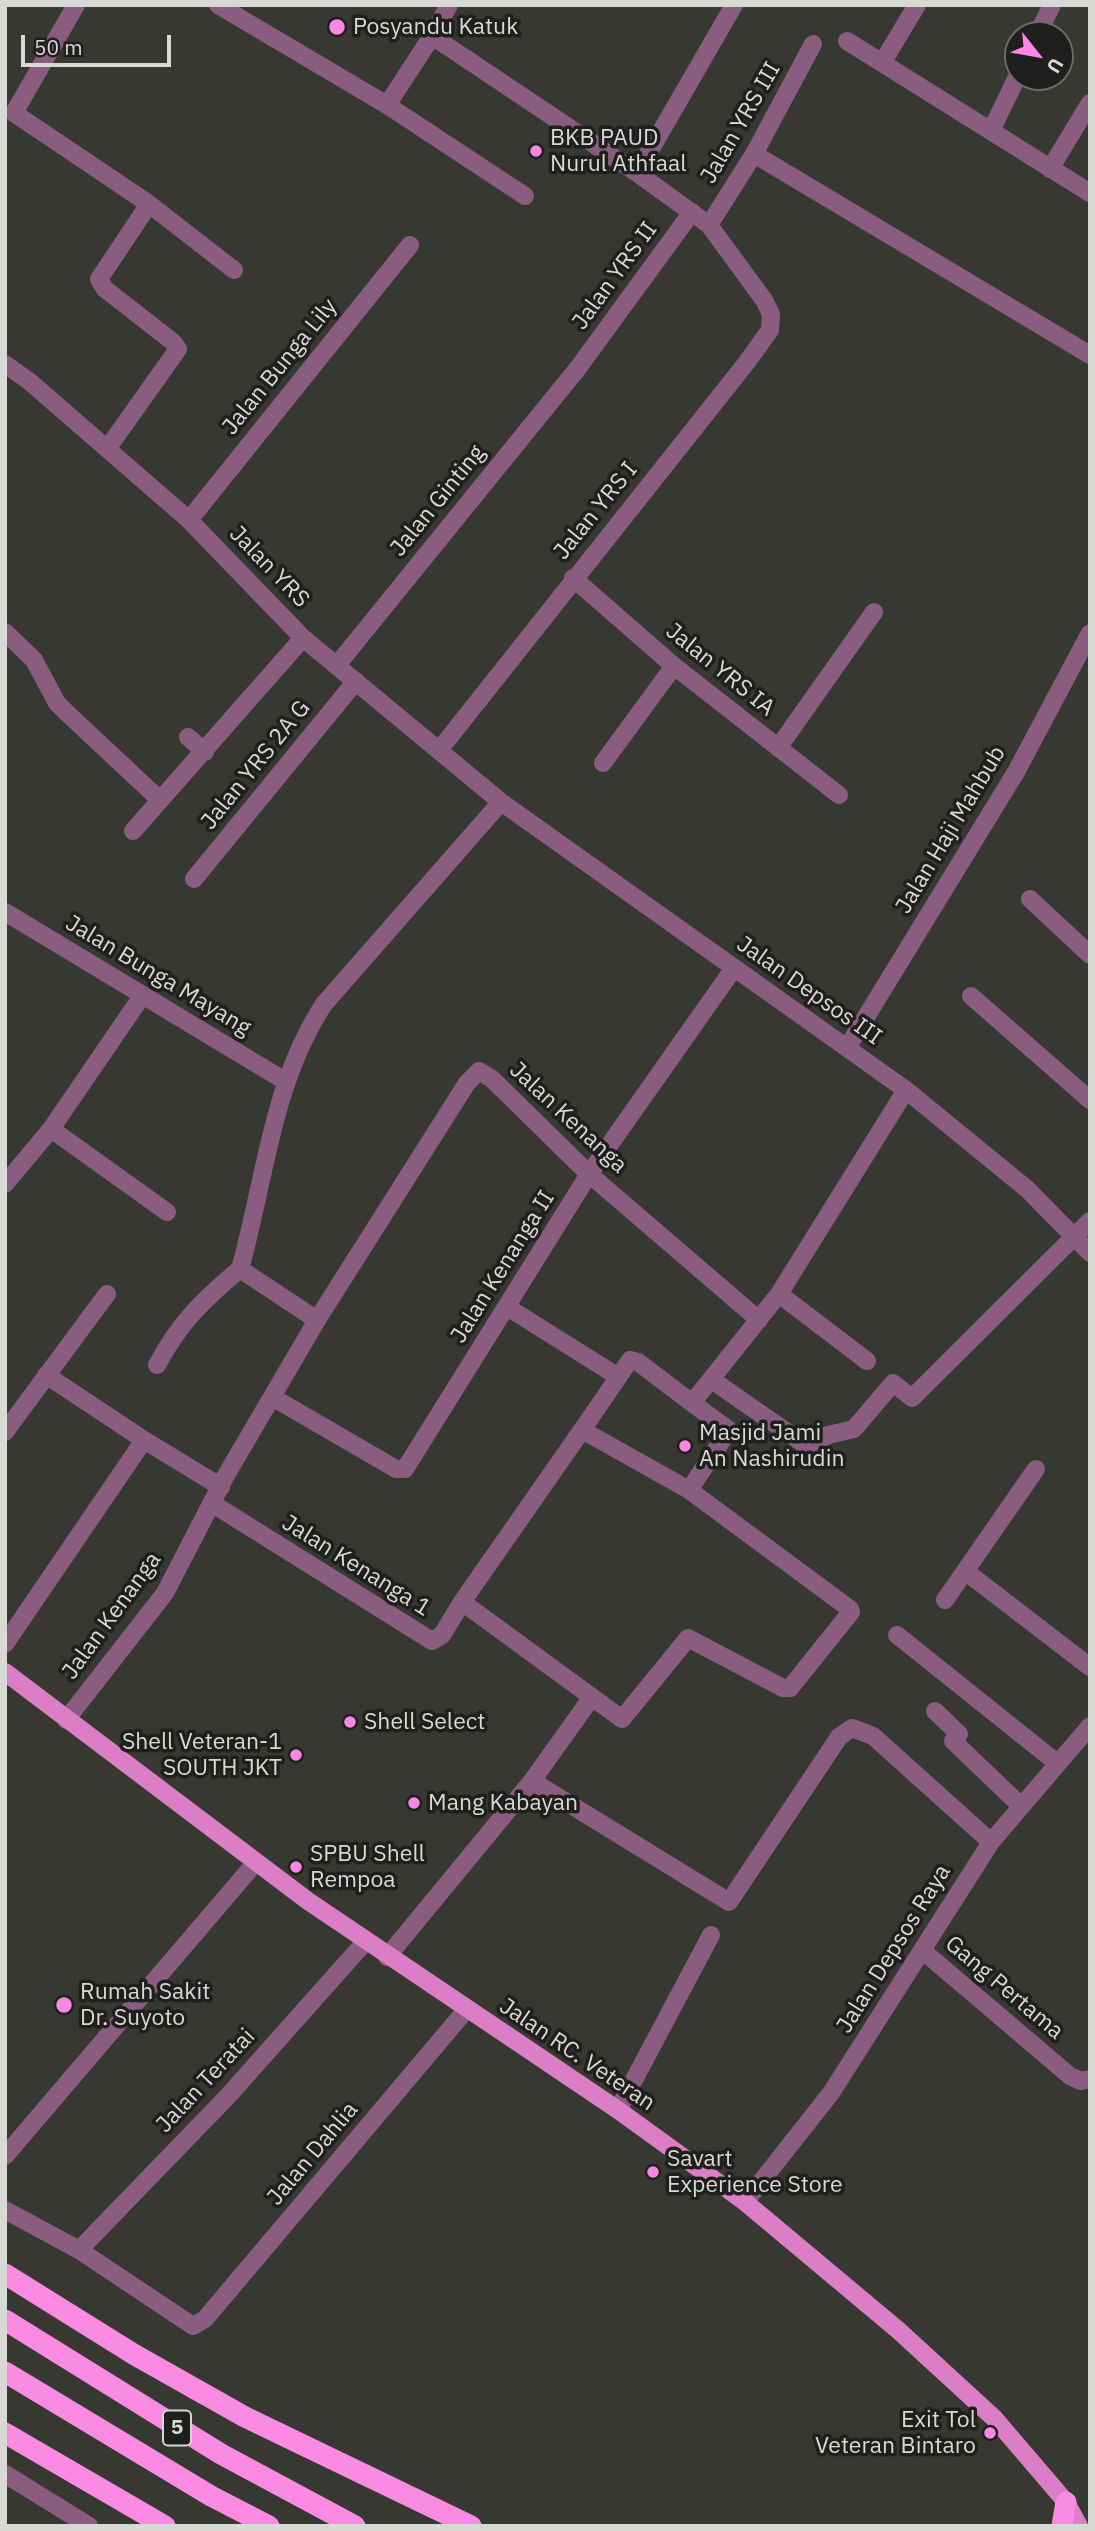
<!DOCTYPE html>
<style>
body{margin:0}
#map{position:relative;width:1095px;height:2531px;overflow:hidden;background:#383833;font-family:"IBM Plex Sans",sans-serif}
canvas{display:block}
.frame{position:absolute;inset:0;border:7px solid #d8d8d5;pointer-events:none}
.north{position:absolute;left:1004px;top:21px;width:70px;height:70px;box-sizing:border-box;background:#1f1f1d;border:2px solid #696967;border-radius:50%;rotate:121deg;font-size:19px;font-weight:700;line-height:28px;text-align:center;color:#d8d8d5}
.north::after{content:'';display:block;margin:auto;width:24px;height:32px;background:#fc86e3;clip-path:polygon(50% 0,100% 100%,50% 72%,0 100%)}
.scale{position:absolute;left:21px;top:35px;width:150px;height:32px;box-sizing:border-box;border:4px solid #d8d8d5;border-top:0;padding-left:9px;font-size:21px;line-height:24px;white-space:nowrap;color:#d8d8d5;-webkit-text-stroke:5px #1f1f1d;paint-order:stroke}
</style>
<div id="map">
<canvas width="1095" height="2531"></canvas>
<div class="frame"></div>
<div class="north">U</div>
<div class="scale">50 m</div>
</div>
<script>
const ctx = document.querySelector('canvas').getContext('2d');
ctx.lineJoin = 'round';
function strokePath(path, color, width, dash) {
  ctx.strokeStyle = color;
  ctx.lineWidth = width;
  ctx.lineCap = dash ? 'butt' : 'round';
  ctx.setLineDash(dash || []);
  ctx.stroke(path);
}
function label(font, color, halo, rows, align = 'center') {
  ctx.font = font + ' "IBM Plex Sans",sans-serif';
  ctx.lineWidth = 7;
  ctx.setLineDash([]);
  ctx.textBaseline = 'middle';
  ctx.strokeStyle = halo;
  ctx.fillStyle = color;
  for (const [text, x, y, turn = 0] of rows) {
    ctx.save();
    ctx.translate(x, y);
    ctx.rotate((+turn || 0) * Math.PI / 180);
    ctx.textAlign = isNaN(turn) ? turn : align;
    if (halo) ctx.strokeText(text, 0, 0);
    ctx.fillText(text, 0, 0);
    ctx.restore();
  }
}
strokePath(new Path2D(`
 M 76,5 L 14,113 L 149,204 L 99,279 L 105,289 L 173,342 L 178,349 L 107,449
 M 218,5 L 387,105 L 525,196
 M 1037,35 L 1052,5
 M 432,36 L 449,5
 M 847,41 L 1090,193
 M 882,63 L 917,5
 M 387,105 L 432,36 L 637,173 L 709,225 L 764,300 L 771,314 L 770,330 L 747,362 L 440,749
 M 991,131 L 1018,75
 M 754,154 L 1090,355
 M 1050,169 L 1090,103
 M 637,173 L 734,5
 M 149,204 L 234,270
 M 709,225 L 754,154 L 813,44
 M 5,364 L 29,381 L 189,520 L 303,638 L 501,802 L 906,1090 L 1027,1189 L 1090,1253
 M 189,520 L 410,245
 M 573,578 L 674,666 L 839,795
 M 5,632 L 34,660 L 57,703 L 67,713 L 160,800
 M 337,665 L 578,368 L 692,212
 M 188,737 L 205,752
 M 778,748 L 874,612
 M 603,763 L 674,666
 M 133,831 L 303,638
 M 194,879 L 356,681
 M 1030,899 L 1090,955
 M 5,912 L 285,1081
 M 971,996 L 1090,1100
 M 847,1048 L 1016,772 L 1090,633
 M 51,1129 L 167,1212
 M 5,1184 L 51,1129 L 142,996
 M 779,1294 L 867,1361
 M 507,1307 L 617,1376
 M 317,1320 L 240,1269 C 265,1180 272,1083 324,1004 L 501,802
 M 157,1365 C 180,1322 203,1300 240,1269
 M 712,1380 L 804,1444 L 812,1445 L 828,1435 L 854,1429 L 893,1383 L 912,1398 L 1090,1221
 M 272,1397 L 396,1469 L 405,1469 L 589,1174 L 734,968
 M 582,1430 L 630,1360 L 638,1362 L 692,1403
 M 5,1432 L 107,1294
 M 144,1440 L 221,1487
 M 213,1504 L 432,1641 L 442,1635 L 462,1602 L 582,1430 L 689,1490 L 729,1430 L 692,1403 L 779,1294 L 906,1090
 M 965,1571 L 1090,1667
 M 945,1600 L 1036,1469
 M 462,1602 L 622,1719 L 688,1638 L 783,1688 L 790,1688 L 851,1612 L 850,1609 L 689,1490
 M 897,1635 L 1057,1763
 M 5,1644 L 144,1440 L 46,1375
 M 935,1711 L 959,1734 L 953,1741 L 1021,1806
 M 66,1720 L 165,1593 L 225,1477 L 317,1320 L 467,1083 L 479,1071 L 492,1079 L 589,1174 L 759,1320
 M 532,1781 L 729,1902 L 839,1737 L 852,1728 L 873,1736 L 991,1842
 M 923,1951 L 1070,2076 L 1081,2081 L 1090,2079
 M 387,1957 L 532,1781 L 592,1697
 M 618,2110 L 711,1935
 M 5,2156 L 256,1862
 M 745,2202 L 831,2093 L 991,1842 L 1090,1726
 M 5,2210 L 79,2250 L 193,2326 L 205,2319 L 466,2010
 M 79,2250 L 228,2096 L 365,1942
 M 5,2474 L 89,2526`), '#8a5d80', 18);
strokePath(new Path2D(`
 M 5,1672 L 308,1901 L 618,2110 L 745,2202 L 898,2330 L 995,2419 L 1066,2502 L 1079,2526`), '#db7ec6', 18);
strokePath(new Path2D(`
 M 5,2274 L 135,2355 L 245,2417 L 471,2526
 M 5,2320 L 221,2454 L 355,2526
 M 5,2372 L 211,2496 L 269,2526
 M 5,2433 L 165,2526
 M 1062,2526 L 1066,2502`), '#fa8ae2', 21);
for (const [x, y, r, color] of [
 [337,27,9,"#fc86e3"],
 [536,151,7,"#fc86e3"],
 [685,1446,7,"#fc86e3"],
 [350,1722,7,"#fc86e3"],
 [296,1755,7,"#fc86e3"],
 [414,1803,7,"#fc86e3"],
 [296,1867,7,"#fc86e3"],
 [64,2005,9,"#fc86e3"],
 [653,2172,7,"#fc86e3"],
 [990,2433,7,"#fc86e3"]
]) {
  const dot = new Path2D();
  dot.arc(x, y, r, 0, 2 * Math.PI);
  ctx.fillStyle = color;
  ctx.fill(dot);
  strokePath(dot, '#1f1f1d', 2.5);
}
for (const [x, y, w] of [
 [177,2428,28]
]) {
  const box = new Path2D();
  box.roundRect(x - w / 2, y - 17.5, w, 35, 5);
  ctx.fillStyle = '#1f1f1d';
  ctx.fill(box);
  strokePath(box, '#d8d8d5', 2);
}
label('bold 21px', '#d8d8d5', null, [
 ["5",177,2428]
]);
label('23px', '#d8d8d5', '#1f1f1d', [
 ["Posyandu Katuk",353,27],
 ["BKB PAUD",550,138],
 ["Nurul Athfaal",550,164],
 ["Masjid Jami",699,1433],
 ["An Nashirudin",699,1459],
 ["Shell Select",364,1722],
 ["Shell Veteran-1",282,1742,"right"],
 ["SOUTH JKT",282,1768,"right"],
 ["Mang Kabayan",428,1803],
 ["SPBU Shell",310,1854],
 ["Rempoa",310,1880],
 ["Rumah Sakit",80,1992],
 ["Dr. Suyoto",80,2018],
 ["Savart",667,2159],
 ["Experience Store",667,2185],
 ["Exit Tol",976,2420,"right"],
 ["Veteran Bintaro",976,2446,"right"]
], 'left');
label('23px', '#d8d8d5', '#1f1f1d', [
 ["Jalan YRS III",741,123,-60],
 ["Jalan YRS II",615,276,-54],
 ["Jalan Bunga Lily",280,367,-51],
 ["Jalan Ginting",438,501,-51],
 ["Jalan YRS I",596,511,-51],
 ["Jalan YRS",269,567,46],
 ["Jalan YRS IA",720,670,39],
 ["Jalan YRS 2A G",256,765,-51],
 ["Jalan Haji Mahbub",951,830,-59],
 ["Jalan Bunga Mayang",158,976,31],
 ["Jalan Depsos III",809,991,35],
 ["Jalan Kenanga",568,1118,43],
 ["Jalan Kenanga II",503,1267,-58],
 ["Jalan Kenanga 1",356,1566,32],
 ["Jalan Kenanga",112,1616,-54],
 ["Jalan Depsos Raya",894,1949,-58],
 ["Gang Pertama",1004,1988,40],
 ["Jalan RC. Veteran",577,2055,34],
 ["Jalan Teratai",206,2081,-47],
 ["Jalan Dahlia",313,2154,-50]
]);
</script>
